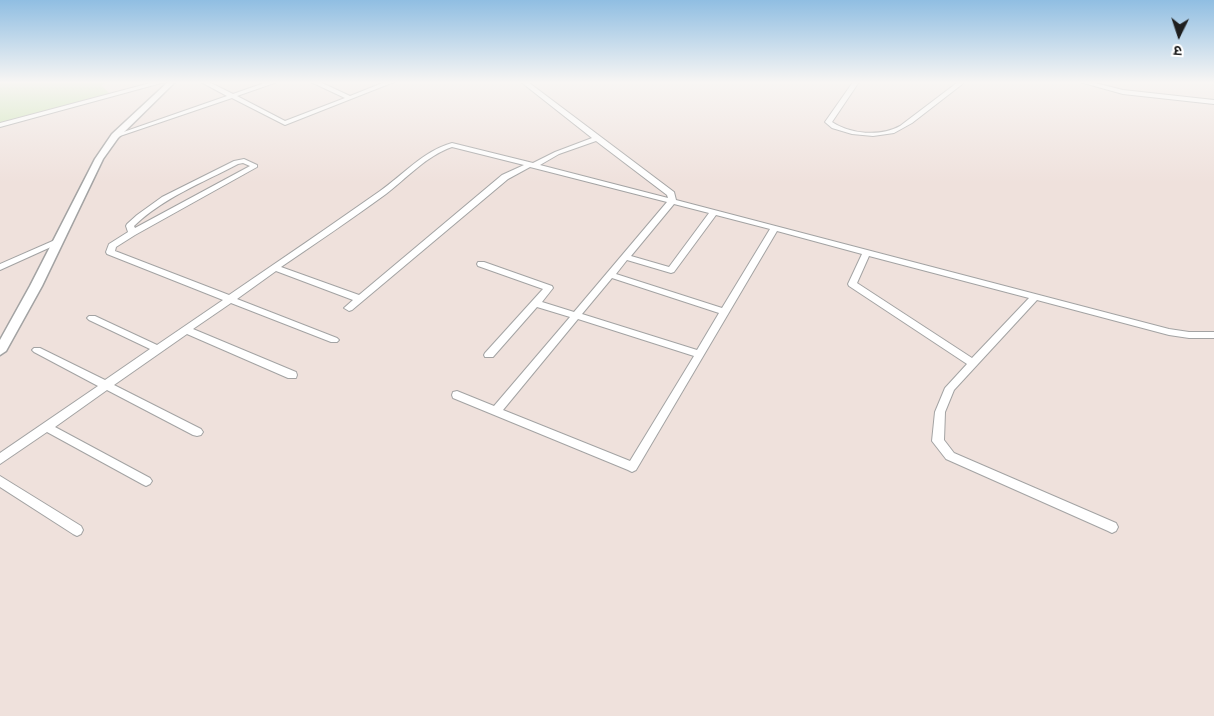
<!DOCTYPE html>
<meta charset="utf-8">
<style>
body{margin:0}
#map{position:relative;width:1214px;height:716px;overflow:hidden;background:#efece7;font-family:Rubik,"Noto Sans Devanagari",sans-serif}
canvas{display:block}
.north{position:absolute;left:1154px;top:10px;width:50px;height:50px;-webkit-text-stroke:4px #fff;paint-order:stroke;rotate:184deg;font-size:14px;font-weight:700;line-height:20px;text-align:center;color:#1f1f1f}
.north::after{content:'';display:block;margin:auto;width:18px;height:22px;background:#1f1f1f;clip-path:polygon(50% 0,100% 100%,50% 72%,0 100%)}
</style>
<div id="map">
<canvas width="1214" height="716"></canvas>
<div class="north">उ</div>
</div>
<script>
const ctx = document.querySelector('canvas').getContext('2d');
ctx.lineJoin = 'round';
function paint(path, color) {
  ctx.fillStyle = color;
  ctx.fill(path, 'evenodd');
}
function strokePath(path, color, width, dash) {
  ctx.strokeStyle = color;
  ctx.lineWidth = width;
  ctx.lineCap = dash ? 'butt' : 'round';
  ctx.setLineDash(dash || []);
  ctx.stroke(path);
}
paint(new Path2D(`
 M 0,82 L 1214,82 L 1214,716 L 0,716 Z`), '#efe1dc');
paint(new Path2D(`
 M 0,82 L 110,82 L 101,85 L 110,94 L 0,124 Z`), '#cae4b2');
const minor = new Path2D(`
 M 154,82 L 165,82 L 0,127 L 0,123 Z
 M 201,82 L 209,82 L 233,94 L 267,82 L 277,82 L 237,96 L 285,121 L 345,98 L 311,82 L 320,82 L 350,96 L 385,82 L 394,82 L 285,125 L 232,98 L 117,137 L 112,136 L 227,96 Z
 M 521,82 L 528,82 L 674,192 L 676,200 L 1169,329 L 1189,332 L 1214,332 L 1214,338 L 1189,338 L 1169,335 L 1037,300 L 954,390 L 945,412 L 944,440 L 954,453 L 1116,523 L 1118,527 L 1116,531 L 1112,533 L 1108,531 L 946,459 L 932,441 L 935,412 L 945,388 L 967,364 L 849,286 L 848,284 L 862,254 L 777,231 L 636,470 L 632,472 L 628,470 L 453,398 L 452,395 L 453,392 L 457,391 L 494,406 L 570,317 L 537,307 L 493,357 L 485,357 L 484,355 L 485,353 L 543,289 L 478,266 L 477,264 L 478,262 L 484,262 L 552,286 L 553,288 L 542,302 L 574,312 L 667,202 L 530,167 L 508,179 L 352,310 L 349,311 L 344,308 L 353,300 L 276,271 L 237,299 L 337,338 L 339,340 L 337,342 L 331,342 L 231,303 L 193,329 L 296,372 L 297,375 L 296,378 L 288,378 L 187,334 L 114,385 L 201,429 L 203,432 L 201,435 L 197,436 L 193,435 L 107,390 L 55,427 L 150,478 L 152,481 L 150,484 L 146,486 L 142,484 L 47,432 L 0,464 L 0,453 L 98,386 L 34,352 L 32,350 L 34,348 L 40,348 L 105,380 L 150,349 L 89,320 L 87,318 L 89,316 L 95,316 L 157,345 L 223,300 L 107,254 L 106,252 L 109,244 L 128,232 L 126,226 L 127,224 L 137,215 L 162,197 L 234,161 L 244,159 L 257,165 L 257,167 L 135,235 L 116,247 L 115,251 L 229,295 C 279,261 330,226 380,191 C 403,175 423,151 452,143 L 533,163 L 555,152 L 592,138 ZM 596,141 L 667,195 L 668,198 L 540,165 L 559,154 ZM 452,147 L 524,165 L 502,175 L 359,295 L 281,267 C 316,243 352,219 386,194 C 407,178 426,156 452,147 ZM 243,163 L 250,166 L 135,228 L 134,226 C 163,198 202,183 238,164 ZM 674,204 L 709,213 L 669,267 L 631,256 ZM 716,215 L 770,229 L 722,308 L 616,274 L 627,260 L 671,273 L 674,272 ZM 869,256 L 1029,298 L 972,358 L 857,283 ZM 612,278 L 719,313 L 697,350 L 582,314 ZM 578,319 L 694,356 L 630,461 L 503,410 Z
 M 853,82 L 859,82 L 832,122 C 850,134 880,137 900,126 L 958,82 L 965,82 L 912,123 L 894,133 L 873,136 L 852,134 L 832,128 L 825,122 Z
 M 1080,82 L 1091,82 L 1123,90 L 1214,100 L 1214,104 L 1123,94 Z
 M 55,240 L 61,240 L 62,242 L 0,270 L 0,264 Z
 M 0,476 L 81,526 L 83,530 L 81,534 L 77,536 L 73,534 L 0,487 Z`);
const tertiary = new Path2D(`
 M 168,82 L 175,82 L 118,138 L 103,159 L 42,286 L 6,351 L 0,355 L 0,340 L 30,286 L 95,159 L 112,134 Z`);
strokePath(minor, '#a3a3a3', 2);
strokePath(tertiary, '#a3a3a3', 3);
paint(minor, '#fff');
paint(tertiary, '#fff');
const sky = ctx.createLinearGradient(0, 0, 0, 183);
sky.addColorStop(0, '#90bee2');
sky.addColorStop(0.45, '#f8f6f4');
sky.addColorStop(1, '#f8f6f400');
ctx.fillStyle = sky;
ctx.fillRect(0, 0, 1214, 183);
</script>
